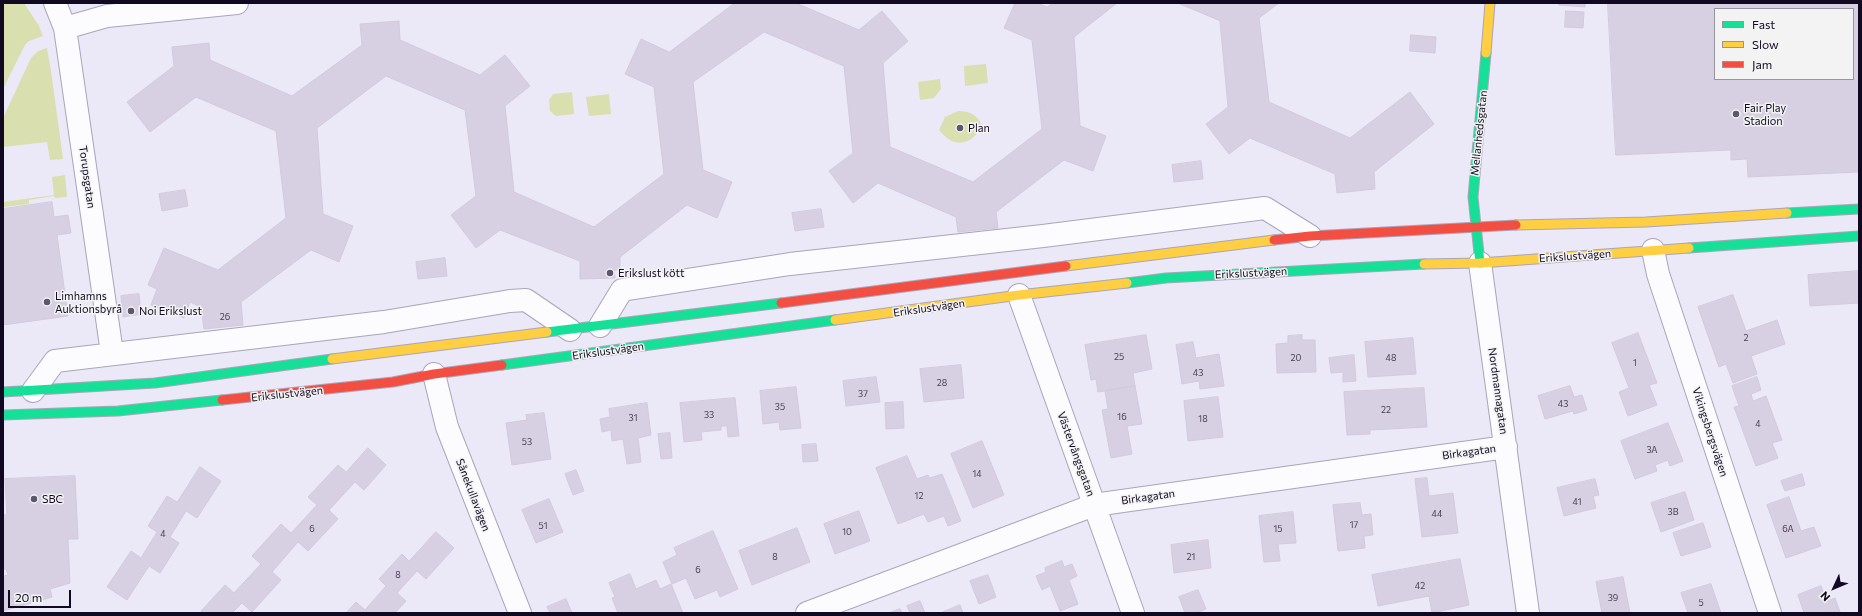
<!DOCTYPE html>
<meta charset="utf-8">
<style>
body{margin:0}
#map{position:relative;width:1862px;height:616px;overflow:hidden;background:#ebe8f8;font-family:Commissioner,sans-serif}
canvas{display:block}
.frame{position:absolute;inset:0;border:4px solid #110922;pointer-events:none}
.legend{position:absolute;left:1714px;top:8px;width:140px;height:72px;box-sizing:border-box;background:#f3f3f3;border:1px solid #99959f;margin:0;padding:5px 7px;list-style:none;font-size:12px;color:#110922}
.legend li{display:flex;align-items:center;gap:8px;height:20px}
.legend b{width:20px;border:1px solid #99959f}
.north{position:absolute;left:1814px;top:568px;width:40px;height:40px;-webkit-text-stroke:3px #f3f3f3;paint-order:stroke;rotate:226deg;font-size:11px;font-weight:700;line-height:16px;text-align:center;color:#110922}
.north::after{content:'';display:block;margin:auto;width:14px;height:18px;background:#110922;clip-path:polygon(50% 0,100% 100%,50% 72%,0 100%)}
.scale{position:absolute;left:8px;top:590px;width:63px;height:18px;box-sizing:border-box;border:2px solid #110922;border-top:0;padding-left:5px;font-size:12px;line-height:14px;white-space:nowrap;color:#110922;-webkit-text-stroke:3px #f3f3f3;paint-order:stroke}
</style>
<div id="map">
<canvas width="1862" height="616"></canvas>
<div class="frame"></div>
<ul class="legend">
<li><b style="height:5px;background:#16e098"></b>Fast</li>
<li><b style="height:5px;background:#ffcf43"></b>Slow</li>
<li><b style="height:5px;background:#f24e42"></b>Jam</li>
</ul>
<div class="north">N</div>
<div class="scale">20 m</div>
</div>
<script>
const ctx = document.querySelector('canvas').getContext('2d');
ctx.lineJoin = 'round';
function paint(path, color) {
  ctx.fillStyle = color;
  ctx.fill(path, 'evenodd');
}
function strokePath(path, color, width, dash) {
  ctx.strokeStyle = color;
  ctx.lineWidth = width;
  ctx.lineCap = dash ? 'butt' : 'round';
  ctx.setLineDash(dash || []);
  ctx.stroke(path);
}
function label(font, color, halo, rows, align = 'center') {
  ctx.font = font + ' Commissioner,sans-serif';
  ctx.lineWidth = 3;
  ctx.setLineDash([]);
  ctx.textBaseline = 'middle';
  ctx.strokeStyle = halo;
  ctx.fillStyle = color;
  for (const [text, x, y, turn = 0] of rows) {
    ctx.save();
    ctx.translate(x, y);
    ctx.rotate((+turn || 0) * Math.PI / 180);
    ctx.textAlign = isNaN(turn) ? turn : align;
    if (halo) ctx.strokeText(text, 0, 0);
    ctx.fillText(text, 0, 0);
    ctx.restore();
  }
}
paint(new Path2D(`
 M 3,3 L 24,3 L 39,26 L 43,36 L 29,41 L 25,45 L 3,89 Z
 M 47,48 L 51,71 L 63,159 L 50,160 L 47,142 L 3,147 L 3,118 L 31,58 L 38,51 Z
 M 986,64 L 988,83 L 965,86 L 964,66 Z
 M 940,79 L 941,89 L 934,98 L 920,100 L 918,82 Z
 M 572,92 L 574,114 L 556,116 L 550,111 L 549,100 L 553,94 Z
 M 609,94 L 611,114 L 589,116 L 586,97 Z
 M 958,111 C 970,111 977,115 982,125 C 972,146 954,149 939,130 L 945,117 Z
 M 65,175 L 67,197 L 55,198 L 54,196 L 29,200 L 29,204 L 3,207 L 3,202 L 54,195 L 52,177 Z`), '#dadfb0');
const building = new Path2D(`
 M 735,3 L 796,3 L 859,30 L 882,11 L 908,41 L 883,63 L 890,147 L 973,182 L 1042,129 L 1032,40 L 1004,28 L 1015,3 L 1037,3 L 1047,7 L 1053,3 L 1117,3 L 1074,37 L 1080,126 L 1106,136 L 1093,171 L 1064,160 L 996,212 L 998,228 L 958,232 L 956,217 L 878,183 L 853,203 L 829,171 L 853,153 L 844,66 L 764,32 L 693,82 L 703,170 L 732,182 L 717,218 L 687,205 L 620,257 L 620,270 L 614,270 L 615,278 L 580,279 L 580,261 L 500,230 L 476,248 L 451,215 L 476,196 L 465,110 L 386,76 L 317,128 L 323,214 L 353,226 L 339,262 L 311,250 L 241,302 L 243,325 L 204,329 L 201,307 L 190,302 L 184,318 L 151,305 L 157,289 L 148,285 L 164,248 L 218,270 L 286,218 L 276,131 L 196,97 L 150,132 L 127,102 L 174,66 L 172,47 L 209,43 L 210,60 L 292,96 L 362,45 L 360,24 L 399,21 L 400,40 L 480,75 L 505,55 L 530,86 L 505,106 L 514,192 L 594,227 L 664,174 L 654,87 L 625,74 L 641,39 L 669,52 Z
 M 1178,3 L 1279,3 L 1259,18 L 1269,102 L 1350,138 L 1410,92 L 1434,124 L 1374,172 L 1375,189 L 1337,193 L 1335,174 L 1250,138 L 1229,154 L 1206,124 L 1228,107 L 1220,21 Z
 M 1559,3 L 1585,3 L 1585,7 L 1559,5 Z
 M 1608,3 L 1859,3 L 1859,172 L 1748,177 L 1747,159 L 1731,160 L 1731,150 L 1616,155 ZM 1715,9 L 1853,9 L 1853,79 L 1715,79 Z
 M 1566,11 L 1584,12 L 1583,28 L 1565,27 Z
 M 1411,35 L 1436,37 L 1435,53 L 1410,51 Z
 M 1201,161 L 1203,179 L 1174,182 L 1172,165 Z
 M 185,190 L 188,206 L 162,211 L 159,194 Z
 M 52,202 L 54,217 L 68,215 L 71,233 L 57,235 L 68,316 L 3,325 L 3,209 Z
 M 821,209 L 824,227 L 795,231 L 792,213 Z
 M 445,258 L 447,276 L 418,279 L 416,262 Z
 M 1859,271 L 1859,303 L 1810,306 L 1808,275 Z
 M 139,294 L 141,314 L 123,317 L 121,296 Z
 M 1733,295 L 1746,331 L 1777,320 L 1785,344 L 1751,356 L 1757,374 L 1733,383 L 1726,364 L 1719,367 L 1698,307 Z
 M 1638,333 L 1657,383 L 1649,385 L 1657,405 L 1628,416 L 1619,392 L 1629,388 L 1612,343 Z
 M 1146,335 L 1152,369 L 1133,373 L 1135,386 L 1098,392 L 1096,379 L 1091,380 L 1085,345 Z
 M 1302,335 L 1302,340 L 1315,340 L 1316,372 L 1277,373 L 1276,344 L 1288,343 L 1288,336 Z
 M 1413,338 L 1416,374 L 1368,377 L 1365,342 Z
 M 1193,342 L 1196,358 L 1219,354 L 1224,386 L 1200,389 L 1199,381 L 1182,384 L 1176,345 Z
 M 1354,355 L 1356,381 L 1343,382 L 1343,372 L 1331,373 L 1329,358 Z
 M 961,365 L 964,398 L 924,402 L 920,369 Z
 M 876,377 L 880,402 L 846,406 L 843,381 Z
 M 1757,377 L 1761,390 L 1751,394 L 1753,401 L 1766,396 L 1782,440 L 1772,443 L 1778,458 L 1756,466 L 1734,407 L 1739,406 L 1732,386 Z
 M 1135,386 L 1142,424 L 1127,426 L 1132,454 L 1111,458 L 1102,410 L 1108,409 L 1105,391 Z
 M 1570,386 L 1574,397 L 1582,395 L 1587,410 L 1574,414 L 1573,411 L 1545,419 L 1538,396 Z
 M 796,387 L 801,428 L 780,430 L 779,422 L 763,424 L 760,391 Z
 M 1424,388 L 1427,427 L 1370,430 L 1370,434 L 1347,435 L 1344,392 Z
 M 1218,397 L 1223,437 L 1188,441 L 1184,401 Z
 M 735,398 L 739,436 L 728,437 L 727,426 L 721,426 L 721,430 L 701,432 L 702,440 L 684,442 L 680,403 Z
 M 903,402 L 904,428 L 886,429 L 885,403 Z
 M 647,403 L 651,435 L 638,438 L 641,462 L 627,464 L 623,439 L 612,441 L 611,430 L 602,432 L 600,419 L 610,417 L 609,409 Z
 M 544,413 L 551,459 L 512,465 L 506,423 L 527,420 L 526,415 Z
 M 1668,423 L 1683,461 L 1670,466 L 1668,460 L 1655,465 L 1657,471 L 1635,479 L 1621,441 Z
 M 670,433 L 672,458 L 661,459 L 658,434 Z
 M 982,441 L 1004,495 L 973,508 L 951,454 Z
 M 816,444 L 818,461 L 803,462 L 802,445 Z
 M 368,448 L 386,465 L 364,490 L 355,482 L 329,510 L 338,519 L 308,551 L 298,542 L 272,572 L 281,580 L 252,612 L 242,603 L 232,613 L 204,613 L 201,611 L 225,585 L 234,593 L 261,564 L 252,556 L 281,524 L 291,533 L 317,505 L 308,497 L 338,465 L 346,472 Z
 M 907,456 L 917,479 L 928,475 L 930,478 L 942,474 L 961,521 L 948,526 L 944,516 L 928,522 L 924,514 L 898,524 L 876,468 Z
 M 200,467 L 221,481 L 197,518 L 186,511 L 170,537 L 179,543 L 160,573 L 149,566 L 127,600 L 107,587 L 131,551 L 141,558 L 157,532 L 148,526 L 167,496 L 177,502 Z
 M 576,470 L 584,491 L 573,495 L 565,474 Z
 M 1802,474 L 1805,485 L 1785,491 L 1781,481 Z
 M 75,476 L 78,539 L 68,539 L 70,583 L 50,589 L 52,597 L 3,611 L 3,576 L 8,575 L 6,569 L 3,569 L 3,515 L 7,515 L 5,479 Z
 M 1427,478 L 1429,496 L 1453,493 L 1458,533 L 1422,537 L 1415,479 Z
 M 1595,479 L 1599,495 L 1593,496 L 1596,508 L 1564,516 L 1557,488 Z
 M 1685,492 L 1694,520 L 1661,532 L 1651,503 Z
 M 1789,497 L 1801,531 L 1814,527 L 1821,546 L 1786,558 L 1767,505 Z
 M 549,499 L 563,532 L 536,543 L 522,510 Z
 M 1360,503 L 1362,515 L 1371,514 L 1373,535 L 1364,536 L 1365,548 L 1338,551 L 1333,505 Z
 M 859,511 L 870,541 L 835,554 L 824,524 Z
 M 1293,512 L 1296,543 L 1278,544 L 1280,561 L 1264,562 L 1259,516 Z
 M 1703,523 L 1711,547 L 1681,556 L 1673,533 Z
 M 797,528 L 810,562 L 752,585 L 739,551 Z
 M 713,531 L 738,589 L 720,597 L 717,590 L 695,599 L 686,578 L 672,584 L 663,562 L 677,555 L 674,548 Z
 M 436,532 L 454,548 L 426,579 L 417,571 L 397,593 L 406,601 L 395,613 L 346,613 L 356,602 L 365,610 L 386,586 L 379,579 L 402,554 L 409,561 Z
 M 1208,540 L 1211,568 L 1174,573 L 1171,545 Z
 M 1460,559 L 1469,605 L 1432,613 L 1429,596 L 1378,606 L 1372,575 Z
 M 1062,561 L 1064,567 L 1072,564 L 1077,576 L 1069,580 L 1078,604 L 1060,611 L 1050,586 L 1042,590 L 1036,576 L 1046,572 L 1045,568 Z
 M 630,574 L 636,589 L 656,580 L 660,589 L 671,584 L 683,613 L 618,613 L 612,598 L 615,597 L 609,583 Z
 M 988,575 L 996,597 L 979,604 L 970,581 Z
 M 1623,577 L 1630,613 L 1602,613 L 1596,582 Z
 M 1711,584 L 1721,613 L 1688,613 L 1681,593 Z
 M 1821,586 L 1827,601 L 1835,598 L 1840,612 L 1804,613 L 1798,595 Z
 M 1198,590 L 1206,609 L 1196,613 L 1185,613 L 1179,597 Z
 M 566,599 L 572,613 L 550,613 L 547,607 Z
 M 920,601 L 925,613 L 910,613 L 907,606 Z
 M 960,605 L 963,613 L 941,613 Z
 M 900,609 L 902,613 L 889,613 Z`);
paint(building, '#d7cfe2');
strokePath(building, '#d3c9dd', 1);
const street = new Path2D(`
 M 55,3 L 65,28 L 112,353
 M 65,28 L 107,16 L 237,3
 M 1653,250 L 1658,274 L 1770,613
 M 1480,263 L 1528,613
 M 1019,295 L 1133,613
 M 600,326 L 622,290 L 790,264 L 1043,236 L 1265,208 L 1310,236
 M 434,374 L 447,427 L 520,613
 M 33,391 L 55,361 L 384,322 L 510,301 L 526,300 L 570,330
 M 807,613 L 1094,505 L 1506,447`);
const fast = new Path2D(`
 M 1787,213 L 1859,209
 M 1689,248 L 1859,236
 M 1480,263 L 1473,197 L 1486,53
 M 1127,283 L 1166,278 L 1424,264
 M 547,332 L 781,303
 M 502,365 L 835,320
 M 3,392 L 155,383 L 332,359
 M 3,415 L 118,411 L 222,400`);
const slow = new Path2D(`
 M 1486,53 L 1490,3
 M 1516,225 L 1646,222 L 1787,213
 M 1424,264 L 1480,263 L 1689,248
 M 1066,266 L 1274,240
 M 835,320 L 1019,295 L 1127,283
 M 332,359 L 547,332`);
const jam = new Path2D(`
 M 1274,240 L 1310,236 L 1516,225
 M 781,303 L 1066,266
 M 222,400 L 393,382 L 434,374 L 502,365`);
strokePath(street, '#aaa5b9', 24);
strokePath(fast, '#aaa5b9', 11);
strokePath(slow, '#aaa5b9', 11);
strokePath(jam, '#aaa5b9', 11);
strokePath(street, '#fcfcfe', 22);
strokePath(fast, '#16e098', 9);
strokePath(slow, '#ffcf43', 9);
strokePath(jam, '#f24e42', 9);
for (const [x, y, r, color] of [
 [1736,114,4,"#5d576d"],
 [960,128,4,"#5d576d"],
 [610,273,4,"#5d576d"],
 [47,302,4,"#5d576d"],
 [131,311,4,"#5d576d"],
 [34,499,4,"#5d576d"]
]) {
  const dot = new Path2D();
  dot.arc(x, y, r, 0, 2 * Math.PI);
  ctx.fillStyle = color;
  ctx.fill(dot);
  strokePath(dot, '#f3f3f3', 1.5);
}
label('9px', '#463e55', null, [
 ["26",225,317],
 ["2",1746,338],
 ["25",1119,357],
 ["20",1296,358],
 ["48",1391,358],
 ["1",1635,363],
 ["43",1198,373],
 ["28",942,383],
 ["37",863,394],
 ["43",1563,404],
 ["35",780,407],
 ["22",1386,410],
 ["33",709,415],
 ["16",1122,417],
 ["31",633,418],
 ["18",1203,419],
 ["4",1758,424],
 ["53",527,442],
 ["3A",1652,450],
 ["14",977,474],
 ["12",919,496],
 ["41",1577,502],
 ["3B",1673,512],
 ["44",1437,514],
 ["17",1354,525],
 ["51",543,526],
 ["6",312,529],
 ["15",1278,529],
 ["6A",1788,529],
 ["10",847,532],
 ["4",163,534],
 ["8",775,557],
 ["21",1191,557],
 ["6",698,570],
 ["8",398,575],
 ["42",1420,586],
 ["39",1613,598],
 ["5",1701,603]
]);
label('11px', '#110922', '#f3f3f3', [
 ["Fair Play",1744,108],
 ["Stadion",1744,121],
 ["Plan",968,128],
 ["Erikslust kött",618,273],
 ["Limhamns",55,296],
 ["Auktionsbyrå",55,309],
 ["Noi Erikslust",139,311],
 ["SBC",42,499]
], 'left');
label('11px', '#110922', '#f3f3f3', [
 ["Mellanhedsgatan",1479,133,-84],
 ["Torupsgatan",87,177,82],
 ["Erikslustvägen",1575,256,-4],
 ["Erikslustvägen",1251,273,-3],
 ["Erikslustvägen",929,308,-8],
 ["Erikslustvägen",608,351,-8],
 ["Nordmannagatan",1498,391,82],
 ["Erikslustvägen",287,394,-6],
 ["Vikingsbergsvägen",1710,432,72],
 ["Birkagatan",1469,452,-8],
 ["Västervångsgatan",1076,454,70],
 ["Sånekullavägen",473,495,69],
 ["Birkagatan",1148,497,-8]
]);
</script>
